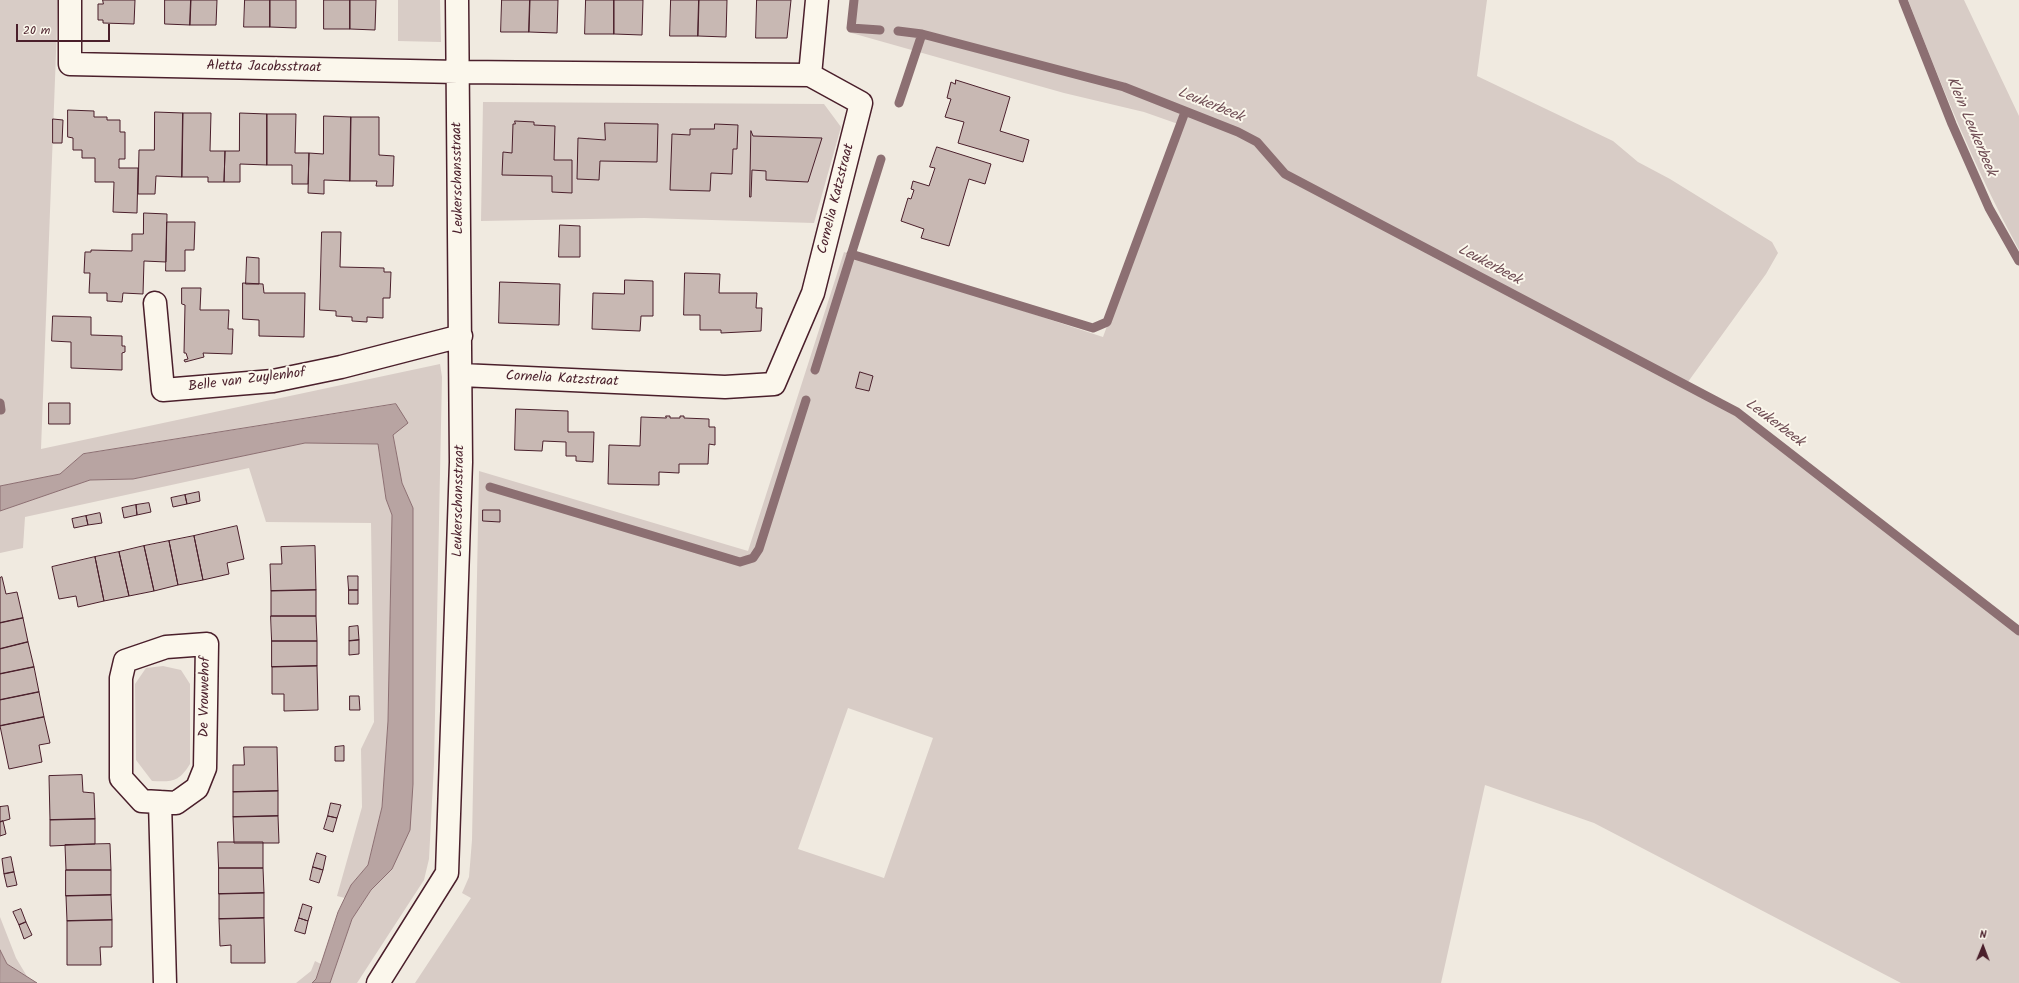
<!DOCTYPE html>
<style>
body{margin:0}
#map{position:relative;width:2019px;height:983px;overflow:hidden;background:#f0eae0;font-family:Kalam,sans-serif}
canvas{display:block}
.north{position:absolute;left:1963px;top:927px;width:40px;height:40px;-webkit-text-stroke:3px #fbf7ec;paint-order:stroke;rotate:1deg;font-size:11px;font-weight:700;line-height:16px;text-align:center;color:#4a1f2b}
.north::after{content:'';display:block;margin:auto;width:14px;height:18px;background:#4a1f2b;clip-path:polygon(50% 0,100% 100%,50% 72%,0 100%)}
.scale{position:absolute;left:16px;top:24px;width:94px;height:18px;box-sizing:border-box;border:2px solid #4a1f2b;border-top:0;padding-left:5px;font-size:12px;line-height:14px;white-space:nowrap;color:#4a1f2b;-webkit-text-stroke:3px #fbf7ec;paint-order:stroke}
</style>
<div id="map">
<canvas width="2019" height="983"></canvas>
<div class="north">N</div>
<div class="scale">20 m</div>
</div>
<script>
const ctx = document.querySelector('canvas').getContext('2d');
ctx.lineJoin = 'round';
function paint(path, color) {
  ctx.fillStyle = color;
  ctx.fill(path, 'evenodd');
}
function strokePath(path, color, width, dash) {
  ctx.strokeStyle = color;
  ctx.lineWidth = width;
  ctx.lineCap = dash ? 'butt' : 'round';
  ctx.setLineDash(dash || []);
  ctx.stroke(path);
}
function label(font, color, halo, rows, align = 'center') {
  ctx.font = font + ' Kalam,sans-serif';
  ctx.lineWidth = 4;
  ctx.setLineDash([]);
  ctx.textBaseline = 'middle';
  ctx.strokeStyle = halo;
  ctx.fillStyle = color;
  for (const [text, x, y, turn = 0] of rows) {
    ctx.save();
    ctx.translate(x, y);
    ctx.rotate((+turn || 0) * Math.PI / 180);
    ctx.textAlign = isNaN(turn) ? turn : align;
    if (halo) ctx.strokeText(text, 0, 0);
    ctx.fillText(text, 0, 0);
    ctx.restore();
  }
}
paint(new Path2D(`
 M 0,0 L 58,0 L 41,449 L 440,364 L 442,377 L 434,764 L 429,859 L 424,880 L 357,983 L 330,983 L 352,919 L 371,890 L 392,869 L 413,784 L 413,508 L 402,483 L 393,435 L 396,404 L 83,454 L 60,474 L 0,486 Z
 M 398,0 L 440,0 L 441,42 L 398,41 Z
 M 854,0 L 1487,0 L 1477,76 L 1613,141 L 1638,162 L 1670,179 L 1772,242 L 1778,253 L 1766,274 L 1685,386 L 1733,414 L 2019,632 L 2019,983 L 1901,983 L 1594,823 L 1485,785 L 1441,983 L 415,983 L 471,898 L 462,893 L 469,877 L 472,840 L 479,471 L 748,551 L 844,252 L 1103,337 L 1181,125 L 1144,112 L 1064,93 L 848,32 ZM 848,708 L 933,738 L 884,878 L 798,849 Z
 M 1908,0 L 1964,0 L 2019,116 L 2019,250 C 1975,169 1941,85 1908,0 Z
 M 483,102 L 824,104 L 841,127 L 814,223 L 644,218 L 481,221 Z
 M 305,443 L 378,444 L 386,499 L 392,515 L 388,721 L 382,807 L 368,865 L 351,885 L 345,898 L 337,896 L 362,807 L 361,749 L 374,722 L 371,523 L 266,522 L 249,468 L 25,517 L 23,548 L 0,553 L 0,511 L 90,480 L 133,479 Z
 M 163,666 L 181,670 L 190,684 L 190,764 C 179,782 172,782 152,781 L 136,760 L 135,684 L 146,668 Z
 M 0,917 L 16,958 L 28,978 L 7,964 L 0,950 Z
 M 315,961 L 321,964 L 316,979 L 312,983 L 296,983 L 311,971 Z`), '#d8ccc6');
const water = new Path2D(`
 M 396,404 L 408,423 L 393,435 L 402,483 L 413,508 L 413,784 L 410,830 L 392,869 L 371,890 L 352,919 L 330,983 L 312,983 L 316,979 L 338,912 L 351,885 L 368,865 L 382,807 L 388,721 L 392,515 L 386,499 L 378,444 L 305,443 L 133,479 L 90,480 L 0,511 L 0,486 L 60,474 L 83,454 Z
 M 0,950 L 7,964 L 37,983 L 0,983 Z`);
paint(water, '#b8a4a2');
strokePath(water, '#8c6f72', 1);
strokePath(new Path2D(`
 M 854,0 L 851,28 L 880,30
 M 1903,0 L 1952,124 L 1989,208 L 2019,261
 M 898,31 L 922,34 L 1124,87 L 1238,132 L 1257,142 L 1285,174 L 1737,412 L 2019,631
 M 899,103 L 922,34
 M 851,254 L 1093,328 L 1107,322 L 1185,112
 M 815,370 L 881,159
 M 0,403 L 1,410
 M 490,487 L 740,562 L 753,558 L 759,549 L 806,400`), '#8c6f72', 9);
const building = new Path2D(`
 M 103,0 L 135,0 L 134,24 L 103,23 L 103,20 L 98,20 L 98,4 L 103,4 Z
 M 165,0 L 191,0 L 190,25 L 165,24 Z
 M 191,0 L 217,0 L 216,25 L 190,25 Z
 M 245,0 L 270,0 L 270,27 L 244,27 Z
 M 270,0 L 296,0 L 296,28 L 270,27 Z
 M 324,0 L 350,0 L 350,29 L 324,29 Z
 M 350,0 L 376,0 L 375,30 L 350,29 Z
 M 502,0 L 530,0 L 529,32 L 501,32 Z
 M 530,0 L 558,0 L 557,33 L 529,32 Z
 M 586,0 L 614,0 L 614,34 L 585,34 Z
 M 614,0 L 643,0 L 642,35 L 614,34 Z
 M 671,0 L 699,0 L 698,36 L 670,36 Z
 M 699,0 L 727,0 L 726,37 L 698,36 Z
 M 757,0 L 791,0 L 787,38 L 756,38 Z
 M 956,80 L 1010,97 L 1000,131 L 1029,140 L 1023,162 L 958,143 L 964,122 L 945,117 L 951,99 L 947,98 L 951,82 L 955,84 Z
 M 68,110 L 94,111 L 94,117 L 107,117 L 107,120 L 120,120 L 120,132 L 125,132 L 125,159 L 119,159 L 119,168 L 138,168 L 137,213 L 113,212 L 114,182 L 95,182 L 95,158 L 82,158 L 82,150 L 73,150 L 73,138 L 68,137 Z
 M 155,112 L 183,113 L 182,177 L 156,176 L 155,194 L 138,194 L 139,150 L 154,150 Z
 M 183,113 L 211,113 L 210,151 L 225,151 L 224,182 L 208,182 L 208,177 L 182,177 Z
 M 240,113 L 267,114 L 267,165 L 240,164 L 240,182 L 224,182 L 225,151 L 239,151 Z
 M 267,114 L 296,114 L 295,153 L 309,153 L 308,184 L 292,184 L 292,165 L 267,165 Z
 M 324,116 L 351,117 L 350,181 L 324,180 L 324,194 L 308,193 L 309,153 L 323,154 Z
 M 351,117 L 379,117 L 379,155 L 394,156 L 393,186 L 376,186 L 377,181 L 350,181 Z
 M 53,119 L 63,120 L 62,143 L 53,143 Z
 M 515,121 L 534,122 L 534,125 L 555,126 L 554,160 L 572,160 L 572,193 L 552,192 L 552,176 L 502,175 L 503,152 L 512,153 L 513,124 L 515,124 Z
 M 605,123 L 658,124 L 657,162 L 600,161 L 599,180 L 577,179 L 578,138 L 605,140 Z
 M 715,124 L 738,125 L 737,149 L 733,149 L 732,174 L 711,173 L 710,191 L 670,190 L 672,134 L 690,135 L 690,129 L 714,129 Z
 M 751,131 L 753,136 L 822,138 L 808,182 L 766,180 L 766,171 L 752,170 L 751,197 L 750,197 Z
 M 937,147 L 991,164 L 985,184 L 969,179 L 949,246 L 921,238 L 924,229 L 901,221 L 908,198 L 911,199 L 914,190 L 911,189 L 913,181 L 929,186 L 935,168 L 930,167 Z
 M 144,213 L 167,214 L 166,262 L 144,261 L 143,294 L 123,293 L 122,302 L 107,301 L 107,293 L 89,293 L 90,273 L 84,273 L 85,252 L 91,252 L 91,250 L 132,251 L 132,234 L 143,234 Z
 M 167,222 L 195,222 L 194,250 L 185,250 L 185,271 L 166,271 Z
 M 560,225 L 580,226 L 580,257 L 559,257 Z
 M 322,232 L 341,232 L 340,267 L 384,268 L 384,272 L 391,272 L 390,298 L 383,298 L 383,318 L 367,317 L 367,322 L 352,321 L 352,317 L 336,316 L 336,311 L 320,310 Z
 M 247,257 L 259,258 L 259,284 L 246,284 Z
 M 685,273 L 720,274 L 719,293 L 757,293 L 756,308 L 762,308 L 761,331 L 721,333 L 721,330 L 700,330 L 700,315 L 684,315 Z
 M 625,280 L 653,281 L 653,316 L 641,316 L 640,331 L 592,329 L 593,293 L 624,294 Z
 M 500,282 L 560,284 L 559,325 L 499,323 Z
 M 243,283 L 263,284 L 264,293 L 305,293 L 304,337 L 259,336 L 259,320 L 243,319 Z
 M 182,288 L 201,288 L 200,310 L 229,310 L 228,329 L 233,329 L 232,354 L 203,353 L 204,357 L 185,362 L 184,360 L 188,359 L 186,353 L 184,353 L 185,305 L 182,304 Z
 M 53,316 L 91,317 L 91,335 L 122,336 L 122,346 L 125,346 L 125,352 L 122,353 L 122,370 L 71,368 L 71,342 L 52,341 Z
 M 860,372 L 873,376 L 869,391 L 856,388 Z
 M 49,403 L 70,403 L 70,424 L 49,424 Z
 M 516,409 L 568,411 L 568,432 L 594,432 L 593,462 L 576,461 L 576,456 L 566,456 L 566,442 L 543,441 L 542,451 L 515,450 Z
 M 666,416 L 670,416 L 670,418 L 680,418 L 680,416 L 684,416 L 684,418 L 709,419 L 709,427 L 715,427 L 715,445 L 709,444 L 708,464 L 679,464 L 679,473 L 659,472 L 659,485 L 608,484 L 609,445 L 640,446 L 641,417 L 666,418 Z
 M 199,492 L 200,501 L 187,504 L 185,495 Z
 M 185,495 L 187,504 L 173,507 L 171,498 Z
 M 149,503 L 151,512 L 137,515 L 136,505 Z
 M 136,505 L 137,515 L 124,518 L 122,508 Z
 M 483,510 L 500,510 L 500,522 L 483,521 Z
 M 100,513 L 102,523 L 88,525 L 86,516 Z
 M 86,516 L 88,525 L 74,528 L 72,519 Z
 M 237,526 L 244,559 L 227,563 L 229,574 L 203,580 L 194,536 Z
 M 194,536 L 203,580 L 178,585 L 169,541 Z
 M 169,541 L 178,585 L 154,591 L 144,546 Z
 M 144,546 L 154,591 L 129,596 L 119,552 Z
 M 315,546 L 316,590 L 271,591 L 270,564 L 282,564 L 281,547 Z
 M 119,552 L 129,596 L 104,601 L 95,557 Z
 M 95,557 L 104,601 L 78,607 L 76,596 L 59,599 L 52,567 Z
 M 348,576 L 358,576 L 358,590 L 349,590 Z
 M 2,577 L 6,594 L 17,592 L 23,618 L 0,623 L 0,578 Z
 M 316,590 L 316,616 L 271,616 L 271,591 Z
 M 349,590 L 358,590 L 358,604 L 349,604 Z
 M 271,616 L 316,616 L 317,641 L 272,641 Z
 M 23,618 L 28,642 L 0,649 L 0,623 Z
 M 358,626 L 359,640 L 349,641 L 349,627 Z
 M 359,640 L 359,654 L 349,655 L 349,641 Z
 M 272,641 L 317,641 L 317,666 L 272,667 Z
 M 28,642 L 34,667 L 0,674 L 0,649 Z
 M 317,666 L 318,710 L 284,711 L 284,694 L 272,694 L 272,667 Z
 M 34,667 L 39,692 L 0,700 L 0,674 Z
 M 39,692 L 44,717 L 0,726 L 0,700 Z
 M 350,696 L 359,696 L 360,710 L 350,710 Z
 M 44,717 L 50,743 L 39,745 L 42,762 L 9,769 L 0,726 Z
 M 344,746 L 344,761 L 335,761 L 335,747 Z
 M 244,747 L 277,747 L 278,791 L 233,792 L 233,765 L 244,765 Z
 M 82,775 L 83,792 L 94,793 L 95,819 L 50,820 L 49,776 Z
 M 278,791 L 278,816 L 233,817 L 233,792 Z
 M 331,803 L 341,805 L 337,818 L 328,816 Z
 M 8,806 L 10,819 L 0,822 L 0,807 Z
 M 278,816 L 279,843 L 234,843 L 233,817 Z
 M 328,816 L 337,818 L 333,832 L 324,829 Z
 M 95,819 L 95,844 L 50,846 L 50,820 Z
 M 3,821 L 6,834 L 0,836 L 0,822 Z
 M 218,842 L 263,842 L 263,868 L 219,868 Z
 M 110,844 L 111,870 L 66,870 L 65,845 Z
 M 317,853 L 326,856 L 323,870 L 313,867 Z
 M 11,857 L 14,872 L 4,874 L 2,859 Z
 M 313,867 L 323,870 L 319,883 L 310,880 Z
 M 219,868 L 263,868 L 264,893 L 219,894 Z
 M 66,870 L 111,870 L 111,895 L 66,896 Z
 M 14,872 L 17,885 L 7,887 L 4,874 Z
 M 264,893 L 264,918 L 219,919 L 219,894 Z
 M 111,895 L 112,920 L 67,921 L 66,896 Z
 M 303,904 L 312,907 L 308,921 L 299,918 Z
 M 21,909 L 26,922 L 19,925 L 13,912 Z
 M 264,918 L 265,963 L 231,963 L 231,945 L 220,946 L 219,919 Z
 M 299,918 L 308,921 L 305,934 L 295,931 Z
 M 112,920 L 112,947 L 100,947 L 101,965 L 67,965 L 67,921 Z
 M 26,922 L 32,935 L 24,939 L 19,925 Z`);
paint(building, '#c8b8b3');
strokePath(building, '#4a1f2b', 1);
const street = new Path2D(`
 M 70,0 L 70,64 L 458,72 L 810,75 L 861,103 L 813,293 L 774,384 L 725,387 L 461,375
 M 810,75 L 817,0
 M 155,303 L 163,390 L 273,381 L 341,367 L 461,336
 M 207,644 L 205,768 L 197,788 L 176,803 L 142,801 L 121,778 L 121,678 L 125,661 L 166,647 Z
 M 160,802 L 165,983
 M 378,983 L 447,873 L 461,462 L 457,0`);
strokePath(street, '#4a1f2b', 25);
strokePath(street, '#fbf7ec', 22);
label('14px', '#4a1f2b', '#fbf7ec', [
 ["Aletta Jacobsstraat",264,68,1],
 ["Leukerschansstraat",459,178,-91],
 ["Cornelia Katzstraat",837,199,-76],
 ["Cornelia Katzstraat",562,380,3],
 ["Belle van Zuylenhof",247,381,-7],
 ["Leukerschansstraat",460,501,-89],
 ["De Vrouwehof",206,697,-89]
]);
label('italic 15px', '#704e55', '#fbf7ec', [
 ["Leukerbeek",1210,106,22],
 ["Klein Leukerbeek",1970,127,67],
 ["Leukerbeek",1489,266,28],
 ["Leukerbeek",1774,424,37]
]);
</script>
